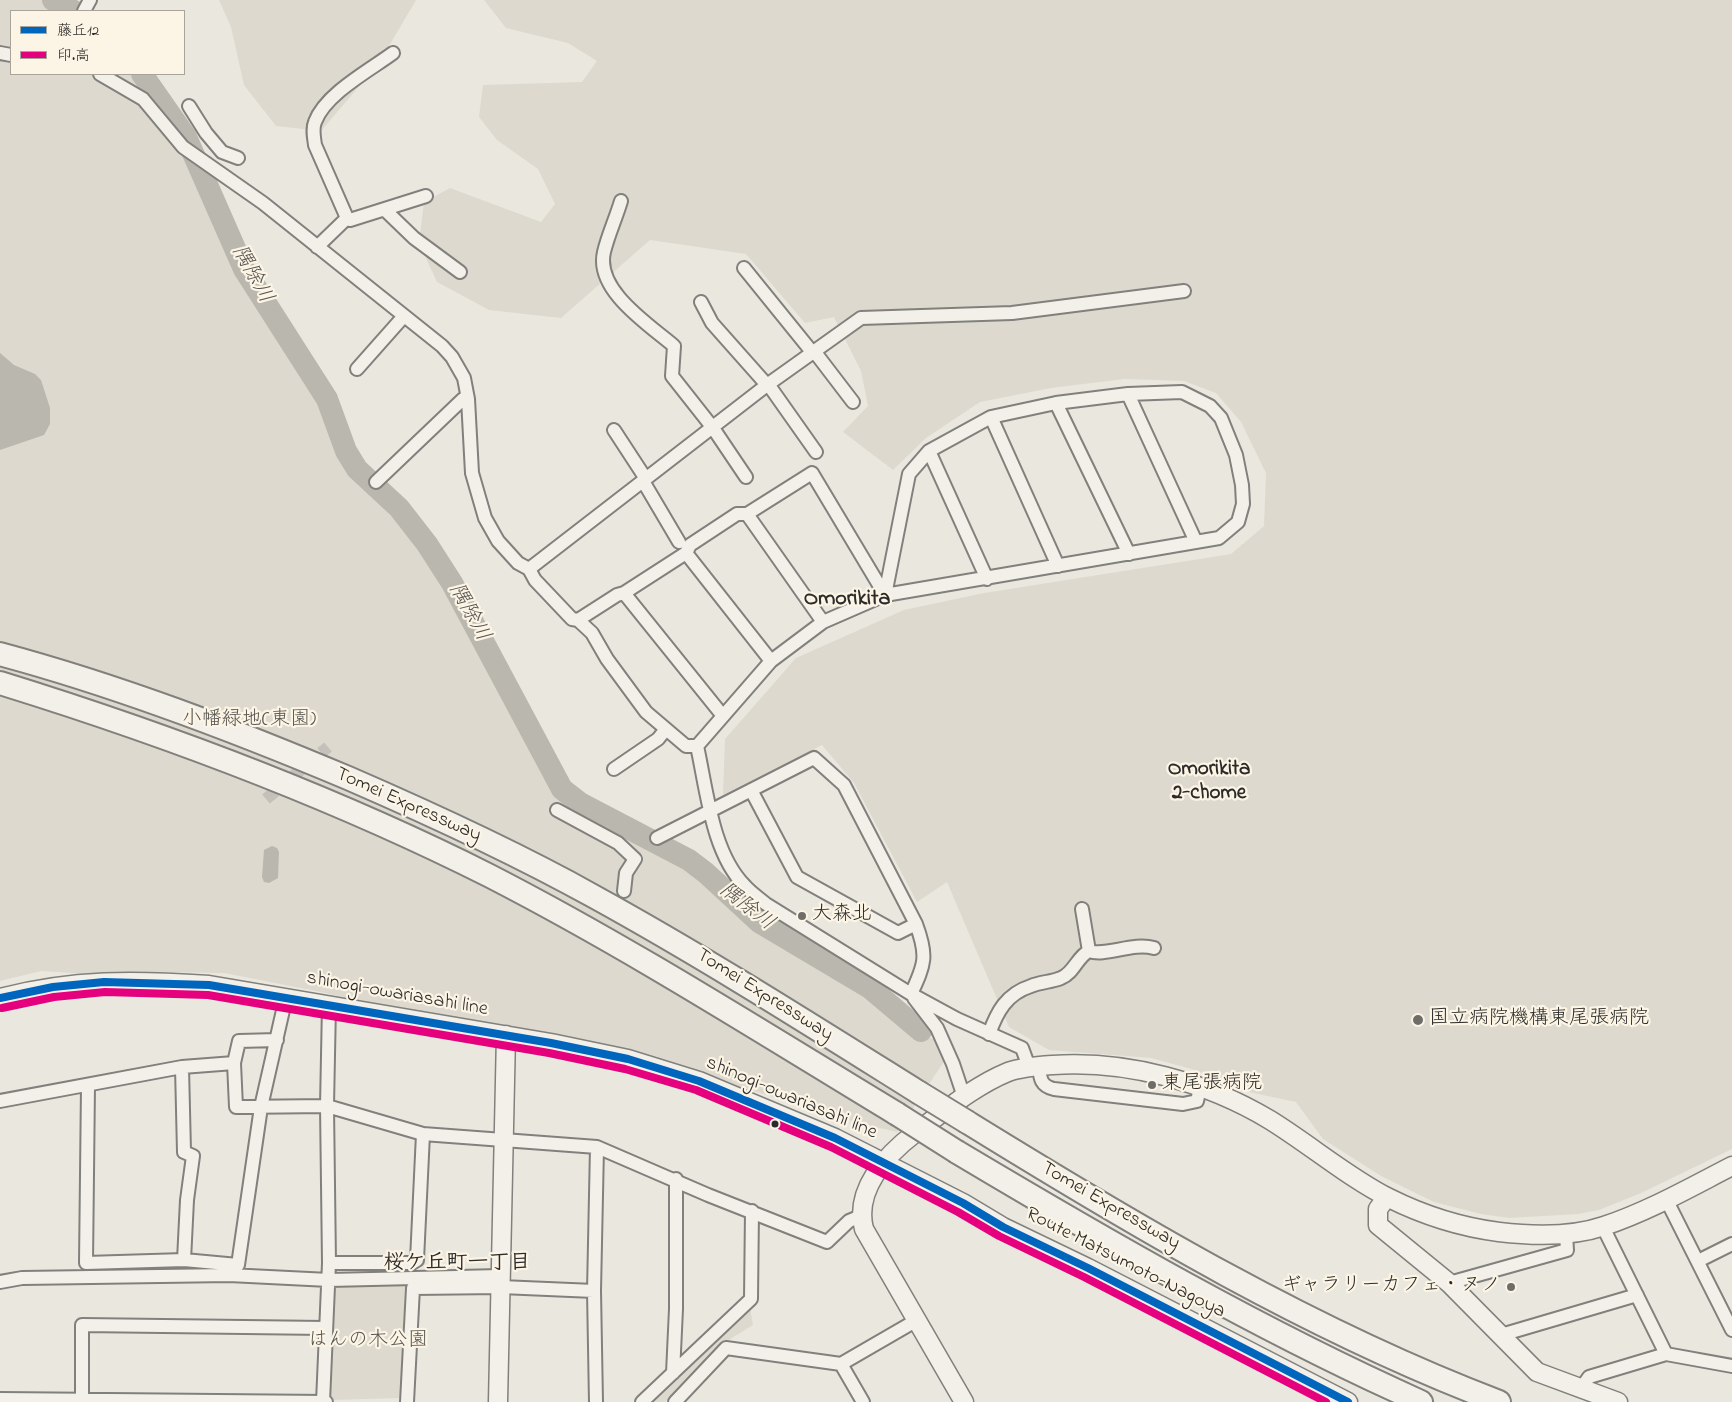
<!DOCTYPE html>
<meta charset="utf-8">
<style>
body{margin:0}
#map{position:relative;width:1732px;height:1402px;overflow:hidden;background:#eae7df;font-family:"Indie Flower","Klee One",sans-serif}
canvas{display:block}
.legend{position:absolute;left:10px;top:10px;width:175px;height:65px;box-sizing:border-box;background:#fcf5e5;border:1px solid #a8a49b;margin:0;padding:6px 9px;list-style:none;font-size:15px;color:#2b2b2b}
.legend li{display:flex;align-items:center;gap:10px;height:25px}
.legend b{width:25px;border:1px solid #a8a49b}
</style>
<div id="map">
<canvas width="1732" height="1402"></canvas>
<ul class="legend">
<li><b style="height:6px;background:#0065bd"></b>藤丘12</li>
<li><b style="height:6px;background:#e5007d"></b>印.高</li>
</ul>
</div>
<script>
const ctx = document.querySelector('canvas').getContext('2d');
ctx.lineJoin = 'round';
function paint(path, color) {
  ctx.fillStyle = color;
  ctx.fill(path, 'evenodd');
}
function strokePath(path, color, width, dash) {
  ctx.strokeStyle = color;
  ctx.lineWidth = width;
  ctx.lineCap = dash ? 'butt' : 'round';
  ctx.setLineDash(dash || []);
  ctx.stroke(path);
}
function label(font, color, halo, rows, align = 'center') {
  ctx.font = font + ' "Indie Flower","Klee One",sans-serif';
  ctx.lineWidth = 4.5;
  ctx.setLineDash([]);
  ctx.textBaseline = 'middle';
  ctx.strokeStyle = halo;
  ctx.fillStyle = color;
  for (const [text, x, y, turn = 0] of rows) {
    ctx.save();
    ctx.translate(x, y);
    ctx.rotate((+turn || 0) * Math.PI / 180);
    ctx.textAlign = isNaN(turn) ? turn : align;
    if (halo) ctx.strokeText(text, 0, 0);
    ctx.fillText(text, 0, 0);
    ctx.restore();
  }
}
paint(new Path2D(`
 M 0,0 L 47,0 L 67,11 L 11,11 L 11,74 L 138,74 L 148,84 L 206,170 L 240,262 L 327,407 L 354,481 L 377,487 L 399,499 L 430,540 L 466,600 L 573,804 L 704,877 L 768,932 L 868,992 L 919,1033 L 935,1040 L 945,1060 L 897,1132 L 854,1122 L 797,1099 L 796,1104 L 620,1050 L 435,1018 L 316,991 L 224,973 L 163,972 L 117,976 L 41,971 L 0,981 Z
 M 219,0 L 416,0 L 379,63 L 321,131 L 276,126 L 244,85 L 231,27 Z
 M 484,0 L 1732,0 L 1732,1149 L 1641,1193 L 1599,1210 L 1578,1214 L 1509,1218 L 1481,1214 L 1434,1202 L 1381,1176 L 1323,1139 L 1296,1102 L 1244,1091 L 1195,1070 L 1151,1058 L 1049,1050 L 1009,1027 L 947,882 L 917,902 L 854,783 L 822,745 L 723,795 L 725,739 L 796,658 L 904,610 L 984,593 L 1231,554 L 1264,526 L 1266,473 L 1241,422 L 1216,393 L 1184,381 L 1124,379 L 1051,388 L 980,402 L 926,438 L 893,470 L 843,432 L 868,406 L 861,371 L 834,317 L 805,323 L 746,254 L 650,240 L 561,318 L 489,310 L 437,282 L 419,243 L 424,202 L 450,188 L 541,222 L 555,204 L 538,169 L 497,140 L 479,117 L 483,85 L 582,82 L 597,61 L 568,43 L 506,28 Z
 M 405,1283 L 401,1398 L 330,1400 L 335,1285 Z
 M 750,1308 L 753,1325 L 719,1346 L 665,1402 L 648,1402 Z`), '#ddd9ce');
paint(new Path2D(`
 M 0,353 L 14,365 L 35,374 L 41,380 L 50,408 L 50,424 L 44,435 L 0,450 Z
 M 272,846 L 277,848 L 279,852 L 278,878 L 269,883 L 264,882 L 262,877 L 264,850 Z`), '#bab7ae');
strokePath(new Path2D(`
 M 53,0 L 74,11
 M 142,74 L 186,137 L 244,269 L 327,399 L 346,451 L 357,469 L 399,508 L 427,544 L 452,583 L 562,789 L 580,803 L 689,860 L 706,873 L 759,922 L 870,988 L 921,1031`), '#bab7ae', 22);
strokePath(new Path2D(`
 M 266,799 L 328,747`), '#c4c1bb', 12, [12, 6]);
const street = new Path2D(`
 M 84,11 L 90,0
 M 0,53 L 11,55
 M 100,74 L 143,99 L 183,147 L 263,203 L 442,346 L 452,357 L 464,378 L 468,399 L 472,473 L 485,518 L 498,541 L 518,563 L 529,569 L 535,580 L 572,619 L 578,620 L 592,633 L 607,659 L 646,712 L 686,746 L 697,746
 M 189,106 L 206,133 L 222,152 L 238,158
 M 621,201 C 616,218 608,235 604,252 C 595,290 648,324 674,346 L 672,376 L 713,428 L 746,477
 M 385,210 L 414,238 L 460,272
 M 347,218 L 350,220 L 426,196
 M 317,247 L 347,218 L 315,145 C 314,137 312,129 315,122 C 325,94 370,70 393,53
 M 744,268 L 812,352
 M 701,302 L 712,323 L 767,385
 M 814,351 L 853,402
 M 357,369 L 404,316
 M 768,384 L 816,452
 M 1128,394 L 1196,542
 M 1056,403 L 1129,554
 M 991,417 L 1058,566
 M 614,430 L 646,479
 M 929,451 L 987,579
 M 643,481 L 679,542
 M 376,482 L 463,399 L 468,399
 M 747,514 L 823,622
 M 686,553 L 690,545 L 737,514 L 747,514 L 812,473 L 885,595
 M 529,569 L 767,385 L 861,318 L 1012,313 L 1184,291
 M 578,620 L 617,595 L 624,593
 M 723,716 L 624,593 L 686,553 L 771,661
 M 697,746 L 771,661 L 823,622 L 885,595 L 1219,538 L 1238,522 L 1243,504 L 1242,485 L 1236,455 L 1221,418 L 1210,406 L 1182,392 L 1128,394 L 1056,403 L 991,417 L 929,451 L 909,474 L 885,595
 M 697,746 C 707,791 712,853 745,886 C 751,893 759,898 766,904 L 911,994 L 957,1019 L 1022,1048 L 1029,1067
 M 614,769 L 658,739 L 666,729
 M 751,790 L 797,877 L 898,933 L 916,924
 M 557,810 L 618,843 L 635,859 L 626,873 L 624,891
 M 657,838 L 814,758 L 844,785 L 916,924 C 928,956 925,964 911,994
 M 1089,951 C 1106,957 1132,942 1154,948
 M 914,998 L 937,1028 L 953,1064 L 964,1097
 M 329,1005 L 327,1106 L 329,1263
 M 989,1034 C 997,1012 1006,994 1031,986 C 1040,982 1052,982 1061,978 C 1074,973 1077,957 1089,951 L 1082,909
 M 277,1040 L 239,1041 L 234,1063 L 236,1107 L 327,1106 L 423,1134
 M 1039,1066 C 1040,1079 1041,1086 1054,1089 L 1183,1104 L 1197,1101 L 1200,1088
 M 182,1067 L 184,1152 L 193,1156 L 187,1200 L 184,1260
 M 88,1085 L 86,1263 L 184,1260 L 238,1265 L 261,1107 L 286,997
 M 0,1101 L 182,1067 L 234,1063
 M 1666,1199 L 1732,1330
 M 1603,1227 L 1666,1354
 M 1698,1261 L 1732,1244
 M 0,1282 L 22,1278 L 229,1275 L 329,1280 L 500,1276
 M 1449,1283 L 1567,1250 L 1566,1234
 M 1501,1335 L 1637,1295
 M 841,1364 L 863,1402
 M 673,1373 L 676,1309 L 676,1179
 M 1580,1390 L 1589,1377 L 1666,1354 L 1732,1366
 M 0,1399 L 326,1402
 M 82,1399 L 82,1325 L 325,1328
 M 323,1402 L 329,1263 L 412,1263 L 417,1260 L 423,1134 L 597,1147 L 708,1195 L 827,1242 L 849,1221 L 861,1216
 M 407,1402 L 413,1288 L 501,1287 L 594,1291
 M 596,1402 L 594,1291 L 597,1147
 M 642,1402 L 751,1299 L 752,1211
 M 675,1402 L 726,1348 L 841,1364 L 917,1320`);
const secondary = new Path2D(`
 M 0,998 C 73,979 135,980 209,985 L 551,1043 L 628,1059 L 699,1081 L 835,1138 L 963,1203 L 1003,1227 L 1088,1268 L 1348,1402
 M 1387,1197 L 1378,1209 L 1378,1225 L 1449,1283 L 1537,1372 L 1618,1402
 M 498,1402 L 506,1035
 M 964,1402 L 864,1229 C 854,1190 886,1155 915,1133 C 945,1111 974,1086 1008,1072 C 1022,1067 1038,1066 1053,1065 C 1127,1060 1207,1082 1270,1120 C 1309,1144 1349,1178 1389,1198 C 1423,1215 1460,1227 1499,1232 C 1533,1236 1572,1237 1604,1226 C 1649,1211 1691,1187 1732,1166`);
const highway = new Path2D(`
 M 0,654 C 119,686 234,730 348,778 C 431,814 514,852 593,896 C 704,957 811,1025 918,1092
 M 0,683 C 168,735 333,797 490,876 C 630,948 763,1033 897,1114
 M 967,1122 C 1137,1227 1312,1331 1499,1402
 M 957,1152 C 1108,1242 1260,1330 1421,1402`);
strokePath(street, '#81807c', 16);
strokePath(secondary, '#81807c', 21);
strokePath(highway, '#81807c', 26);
strokePath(street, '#f3f0ea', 12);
strokePath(secondary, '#f3f0ea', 18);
strokePath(highway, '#f3f0ea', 22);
const highwayBridge = new Path2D(`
 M 918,1092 L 967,1122
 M 897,1114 L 957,1152`);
strokePath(highwayBridge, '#81807c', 26, []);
strokePath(highwayBridge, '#f3f0ea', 22);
strokePath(new Path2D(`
 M 0,998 L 53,987 L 104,982 L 209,985 L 551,1043 L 628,1059 L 699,1081 L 835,1138 L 963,1203 L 1003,1227 L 1088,1268 L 1348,1402`), '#0065bd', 8);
strokePath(new Path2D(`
 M 2,1008 L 54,997 L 105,992 L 208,995 L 549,1053 L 625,1069 L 696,1090 L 831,1147 L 958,1212 L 999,1236 L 1084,1277 L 1326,1402`), '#e5007d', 8);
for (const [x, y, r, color] of [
 [802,916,5,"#6e6d6a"],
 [1418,1020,6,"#6e6d6a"],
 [1152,1085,5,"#6e6d6a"],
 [775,1124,4.5,"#2b2b2b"],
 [1511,1287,5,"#6e6d6a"]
]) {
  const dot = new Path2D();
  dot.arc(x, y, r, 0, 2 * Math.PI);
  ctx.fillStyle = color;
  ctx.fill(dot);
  strokePath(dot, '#fcf5e5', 2);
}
label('20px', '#555450', '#fcf5e5', [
 ["小幡緑地(東園)",249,721],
 ["はんの木公園",368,1342]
]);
label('20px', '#2b2b2b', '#fcf5e5', [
 ["Tomei Expressway",408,806,24],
 ["shinogi-owariasahi line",397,995,10],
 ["Tomei Expressway",764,996,32],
 ["shinogi-owariasahi line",791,1099,23],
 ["Tomei Expressway",1110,1207,30],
 ["Route Matsumoto-Nagoya",1125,1264,27]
]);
label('20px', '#2b2b2b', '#fcf5e5', [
 ["大森北",812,916],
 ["国立病院機構東尾張病院",1429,1020],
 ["東尾張病院",1162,1085],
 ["ギャラリーカフェ・ヌノ",1501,1287,"right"]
], 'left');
label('italic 21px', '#565552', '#fcf5e5', [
 ["隅除川",251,275,61],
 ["隅除川",468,613,61],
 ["隅除川",746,908,38]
]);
label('bold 21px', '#2b2b2b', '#fcf5e5', [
 ["Omorikita",1209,771],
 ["2-chome",1209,795],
 ["桜ケ丘町一丁目",457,1265]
]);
label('bold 22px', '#2b2b2b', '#fcf5e5', [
 ["Omorikita",847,600]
]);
</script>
